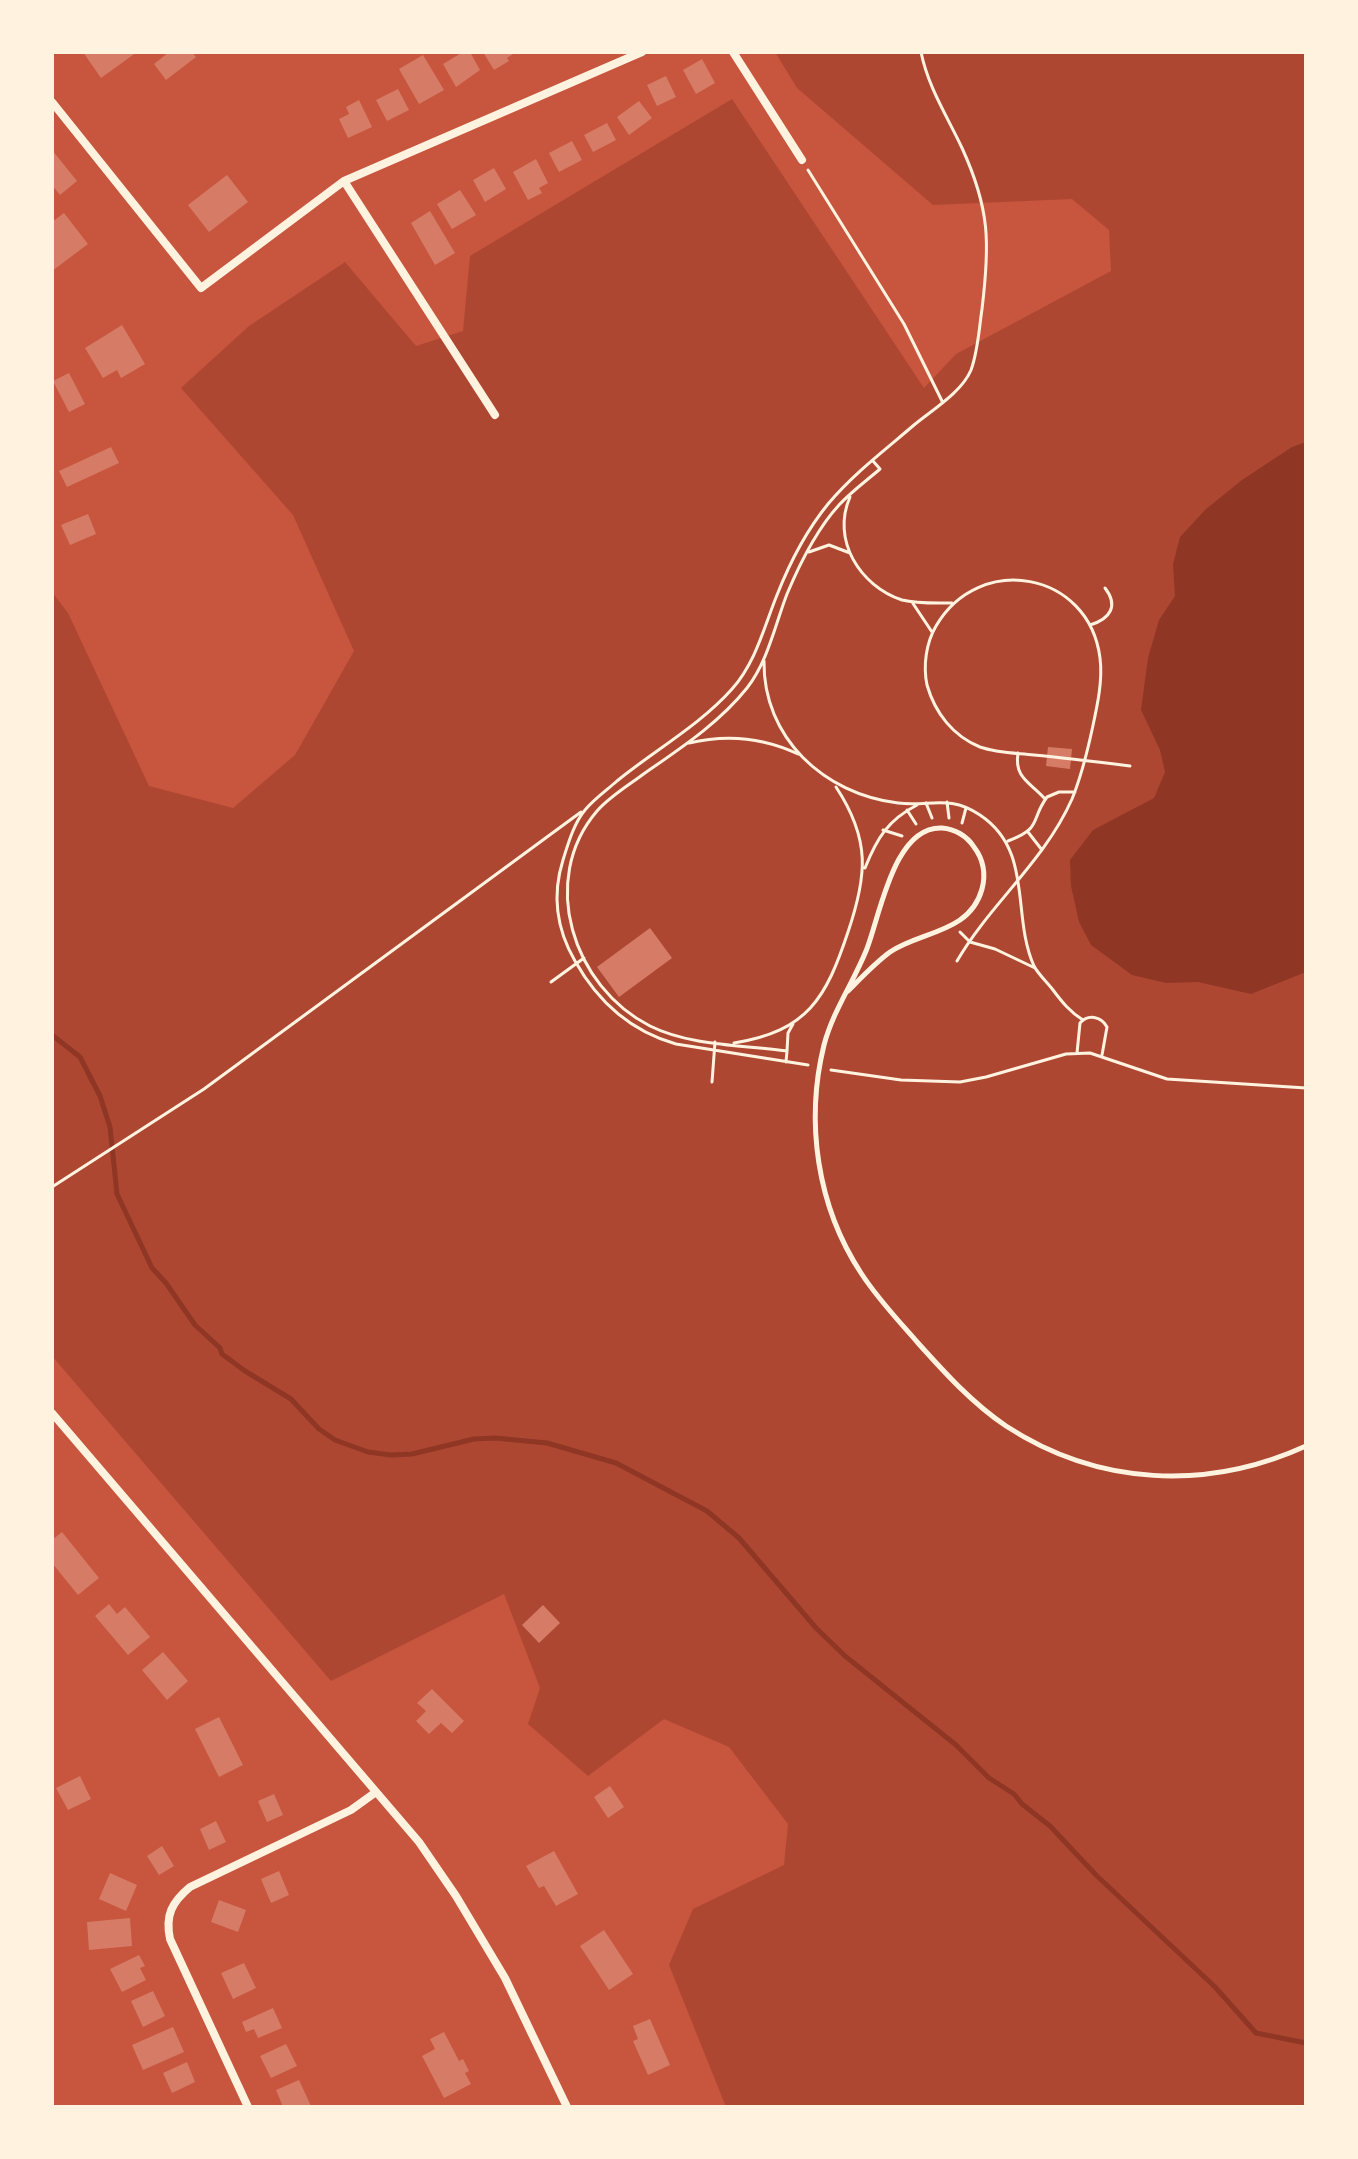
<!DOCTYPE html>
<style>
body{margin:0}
#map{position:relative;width:1358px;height:2159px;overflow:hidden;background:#c8553d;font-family:"Exo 2",sans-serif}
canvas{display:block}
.frame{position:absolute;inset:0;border:54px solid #fff3e0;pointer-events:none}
</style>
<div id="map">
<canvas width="1358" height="2159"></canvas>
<div class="frame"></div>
</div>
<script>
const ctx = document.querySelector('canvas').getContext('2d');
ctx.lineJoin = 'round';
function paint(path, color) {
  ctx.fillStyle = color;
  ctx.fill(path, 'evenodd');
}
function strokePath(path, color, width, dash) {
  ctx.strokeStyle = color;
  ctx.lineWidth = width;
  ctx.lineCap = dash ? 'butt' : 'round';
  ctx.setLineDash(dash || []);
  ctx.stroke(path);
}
paint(new Path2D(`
 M 775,52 L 1306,52 L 1306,2107 L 726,2107 L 669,1965 L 693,1909 L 784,1865 L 788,1824 L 729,1747 L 664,1719 L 588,1776 L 528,1724 L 540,1688 L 504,1594 L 331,1681 L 52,1356 L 52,592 L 68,613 L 149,786 L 233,808 L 295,755 L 354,651 L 293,515 L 181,388 L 249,326 L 345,262 L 416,346 L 463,331 L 470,256 L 732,99 L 924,388 L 956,354 L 1111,271 L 1109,230 L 1072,199 L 933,205 L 797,88 Z`), '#ae4732');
paint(new Path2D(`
 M 1306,442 L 1306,972 L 1251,994 L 1198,982 L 1166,983 L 1132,975 L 1091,945 L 1079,922 L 1071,886 L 1070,860 L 1093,830 L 1154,798 L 1165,772 L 1160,750 L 1141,710 L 1148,658 L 1159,620 L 1175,596 L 1173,564 L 1180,537 L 1206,509 L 1242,480 L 1292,447 Z`), '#8f3625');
strokePath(new Path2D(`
 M 52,1035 L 80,1057 L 100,1096 L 110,1127 L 117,1194 L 152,1268 L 166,1283 L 195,1325 L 220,1348 L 222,1354 L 245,1371 L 291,1399 L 319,1429 L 335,1440 L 368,1452 L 391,1455 L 412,1454 L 474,1439 L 495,1438 L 547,1443 L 616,1463 L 707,1511 L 739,1538 L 816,1628 L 845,1656 L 956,1745 L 989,1778 L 1014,1794 L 1022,1804 L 1050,1826 L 1096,1875 L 1215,1987 L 1256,2033 L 1306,2043`), '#8f3625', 5);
paint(new Path2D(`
 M 83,52 L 137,52 L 101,78 Z
 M 169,52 L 192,52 L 196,57 L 166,80 L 154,64 Z
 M 463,52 L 470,52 L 480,70 L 456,87 L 443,64 Z
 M 483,52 L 516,52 L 507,58 L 509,61 L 494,70 Z
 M 423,55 L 444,90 L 419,104 L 399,69 Z
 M 702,59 L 715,83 L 696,94 L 683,70 Z
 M 666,76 L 676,97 L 657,106 L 647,85 Z
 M 398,89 L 409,110 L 387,121 L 376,100 Z
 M 359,100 L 372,127 L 348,138 L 339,119 L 349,114 L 346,107 Z
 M 639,101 L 652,118 L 629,135 L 617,117 Z
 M 607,123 L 616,140 L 593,152 L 584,135 Z
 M 572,141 L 582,160 L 559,172 L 549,153 Z
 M 52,150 L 77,181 L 60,195 L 52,185 Z
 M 536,159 L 548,183 L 539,188 L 542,193 L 528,200 L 513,172 Z
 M 494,168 L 506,189 L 485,202 L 473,180 Z
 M 227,175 L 248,202 L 209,232 L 188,205 Z
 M 460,190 L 476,215 L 452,229 L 437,204 Z
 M 430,211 L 455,253 L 435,265 L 411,223 Z
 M 64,213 L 88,244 L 52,271 L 52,222 Z
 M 122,325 L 145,364 L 121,378 L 117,370 L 103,378 L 85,348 Z
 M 69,373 L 85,404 L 69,412 L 53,381 Z
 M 111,447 L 119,463 L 67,487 L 59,471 Z
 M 88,514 L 96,534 L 70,545 L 61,525 Z
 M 1048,747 L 1072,749 L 1070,769 L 1046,766 Z
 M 650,928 L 672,958 L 619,997 L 597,967 Z
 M 62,1532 L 99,1578 L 78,1595 L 52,1563 L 52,1540 Z
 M 109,1604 L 117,1614 L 125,1607 L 150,1637 L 128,1655 L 95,1616 Z
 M 543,1605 L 560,1623 L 539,1643 L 522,1625 Z
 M 163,1652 L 188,1681 L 167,1700 L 142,1670 Z
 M 432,1689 L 464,1721 L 452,1733 L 441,1723 L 429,1734 L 416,1721 L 426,1711 L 417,1703 Z
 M 219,1717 L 243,1765 L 219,1777 L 195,1729 Z
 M 80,1776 L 91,1799 L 68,1810 L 56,1788 Z
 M 610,1786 L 624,1807 L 608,1818 L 594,1797 Z
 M 274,1794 L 283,1815 L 267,1822 L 258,1801 Z
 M 216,1821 L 226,1842 L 209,1850 L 200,1829 Z
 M 162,1846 L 174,1866 L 159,1875 L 147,1856 Z
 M 554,1851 L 578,1894 L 556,1906 L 544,1886 L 539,1888 L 526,1866 Z
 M 279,1871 L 289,1895 L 271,1903 L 261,1879 Z
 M 110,1873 L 137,1885 L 126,1911 L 99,1899 Z
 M 219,1900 L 246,1910 L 238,1932 L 211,1922 Z
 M 130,1918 L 132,1946 L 89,1950 L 87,1922 Z
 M 604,1930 L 633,1974 L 609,1990 L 580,1946 Z
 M 139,1955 L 145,1966 L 140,1968 L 146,1980 L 122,1992 L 110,1969 Z
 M 244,1963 L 256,1988 L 233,1999 L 221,1973 Z
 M 153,1991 L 165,2016 L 143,2027 L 131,2001 Z
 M 273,2008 L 282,2028 L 258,2038 L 254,2029 L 246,2032 L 242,2022 Z
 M 650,2019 L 670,2065 L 648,2075 L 633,2041 L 638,2039 L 633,2026 Z
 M 173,2027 L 184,2052 L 143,2070 L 132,2045 Z
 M 444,2032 L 459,2061 L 463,2059 L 469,2071 L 465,2073 L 471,2084 L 444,2098 L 422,2056 L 435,2049 L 430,2039 Z
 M 286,2044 L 297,2066 L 271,2078 L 260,2056 Z
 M 187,2062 L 195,2082 L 172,2093 L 163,2073 Z
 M 299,2080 L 311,2106 L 283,2107 L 276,2090 Z`), '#d67c66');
strokePath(new Path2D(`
 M 808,170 L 904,324 L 942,401
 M 850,497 C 831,540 860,586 902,600 C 918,604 936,603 952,603
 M 809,552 L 829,545 L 850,553
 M 912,602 L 932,632
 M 1090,625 C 1110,619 1119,606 1105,588
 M 764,661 C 763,738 824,794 898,803 C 930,807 949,794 980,815 C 1034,851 1011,915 1034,966 C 1038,974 1047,982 1053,990 C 1062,1002 1070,1012 1083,1020
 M 689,743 C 727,734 762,737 798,754
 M 1018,753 C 1014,778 1030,782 1045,799
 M 947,802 L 949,818
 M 926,803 L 932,818
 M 907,810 L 916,824
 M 962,823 L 966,808
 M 883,830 L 902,836
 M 1028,832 L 1042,850
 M 1008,841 C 1043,828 1030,820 1047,797 L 1059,792 L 1075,792
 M 865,868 C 877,838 888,820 917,805
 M 960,932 L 970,942 L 995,949 L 1035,968
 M 957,961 C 990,904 1044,862 1072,799 C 1081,777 1087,753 1092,730 C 1097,707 1103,681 1100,658 C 1089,571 979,552 936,626 C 926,643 923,666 927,685 C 935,713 953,736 980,747 C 997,753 1016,753 1034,755 C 1066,758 1098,762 1130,766
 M 551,982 L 584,958
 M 734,1043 C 808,1031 826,998 848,932 C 867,876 871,840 836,787
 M 787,1051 L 788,1033 L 793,1024
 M 1077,1053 L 1080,1023 C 1088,1014 1101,1016 1107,1027 L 1102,1055
 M 786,1062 L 787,1051 C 743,1045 690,1046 650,1026 C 573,987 538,880 597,811 C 610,796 629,785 645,773 C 681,748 719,723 747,688 C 768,661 775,625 787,594 C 800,563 816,530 839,505 C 851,492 866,481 880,469 L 873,461
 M 808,1065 L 676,1044 C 630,1031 598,1002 575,961 C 557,930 552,895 563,860 C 568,844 574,823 585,810 C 594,799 607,790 617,781 C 655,750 700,725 732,689 C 756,662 764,627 777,595 C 790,562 806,531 828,504 C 853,474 885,450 914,425 C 932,410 962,392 971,370 C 978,351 979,329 982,309 C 990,243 990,209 962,148 C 947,116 928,87 921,52
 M 831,1070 L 901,1080 L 960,1082 L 986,1077 L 1066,1054 L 1090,1053 L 1167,1079 L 1306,1088
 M 712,1082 L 715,1042
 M 52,1187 L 204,1089 L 581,812`), '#fff3e0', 3);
strokePath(new Path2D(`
 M 848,991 C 861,978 875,963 890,952 C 921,931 970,933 982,889 C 986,874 983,859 974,847 C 967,836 955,829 942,828 C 893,826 880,917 866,951 C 853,983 833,1011 824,1045 C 805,1122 817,1206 861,1273 C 877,1298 898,1320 918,1343 C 945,1373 972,1403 1006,1426 C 1098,1486 1207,1491 1306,1446`), '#fff3e0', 5);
strokePath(new Path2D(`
 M 733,52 L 802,160
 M 52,102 L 201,288 L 344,181 L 642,52
 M 344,181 L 495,415
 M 52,1413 L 419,1842 L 456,1896 L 505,1978 L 567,2107
 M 248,2107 L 170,1939 C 165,1915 172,1902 190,1887 L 351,1810 L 376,1792`), '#fff3e0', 8);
</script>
